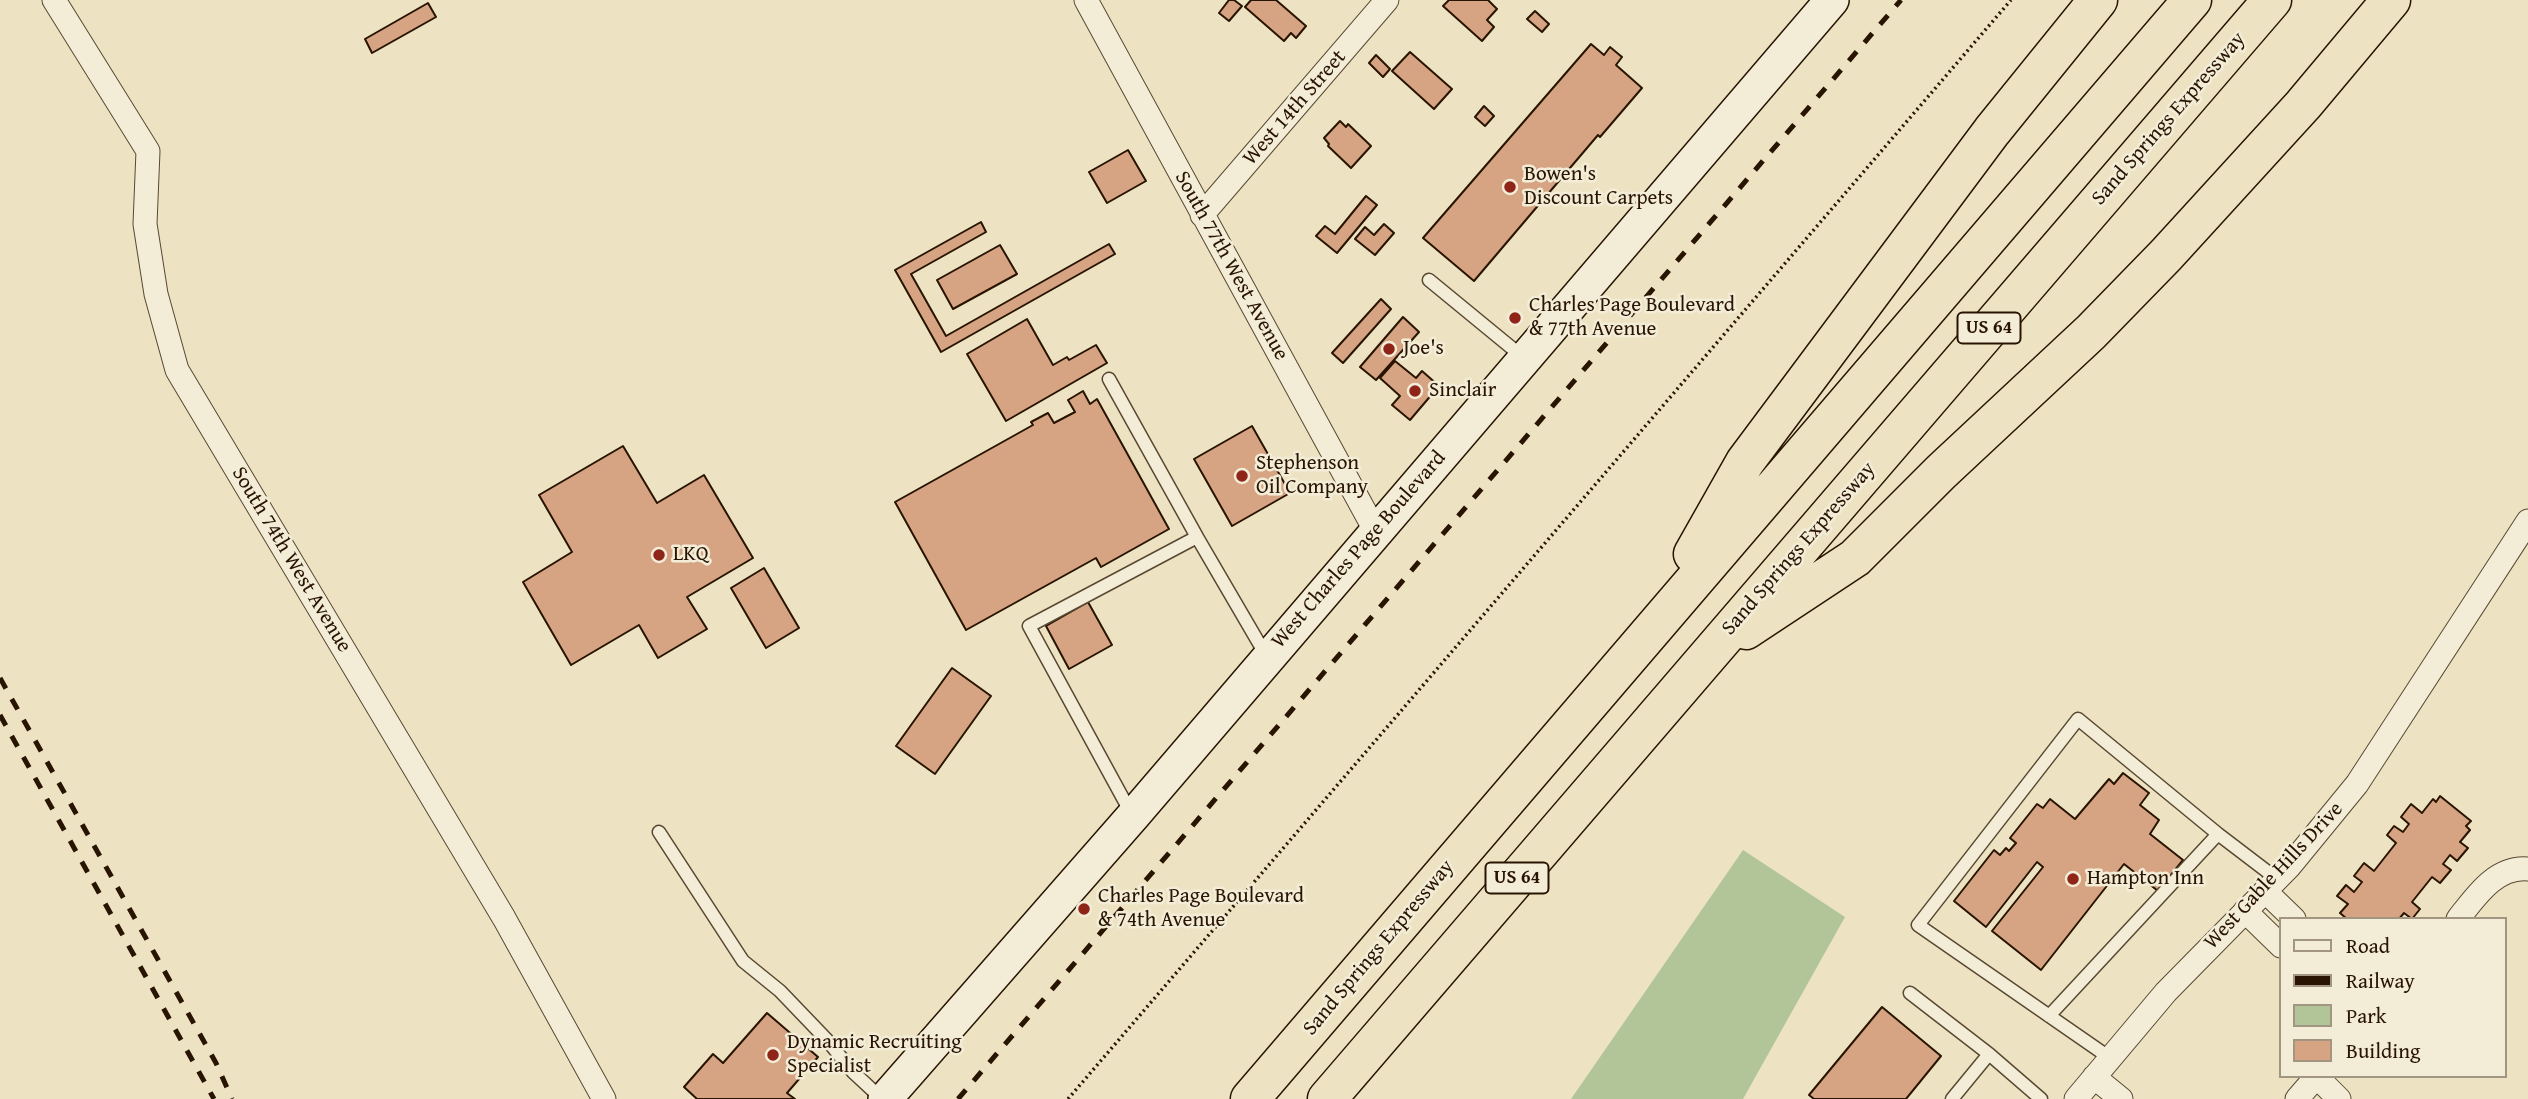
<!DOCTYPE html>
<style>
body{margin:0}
#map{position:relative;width:2528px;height:1099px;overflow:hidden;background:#ede3c3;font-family:"Gentium Book Plus",serif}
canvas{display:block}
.legend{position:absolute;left:2279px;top:917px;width:228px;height:161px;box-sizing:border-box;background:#f3edd8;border:2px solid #a29682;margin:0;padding:9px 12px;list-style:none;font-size:21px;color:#281400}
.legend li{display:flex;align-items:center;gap:14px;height:35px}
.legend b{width:35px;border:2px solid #a29682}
</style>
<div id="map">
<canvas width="2528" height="1099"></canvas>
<ul class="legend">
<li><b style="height:9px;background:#f3edd8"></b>Road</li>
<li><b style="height:9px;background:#281400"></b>Railway</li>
<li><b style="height:19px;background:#b2c599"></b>Park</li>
<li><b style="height:19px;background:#d6a483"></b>Building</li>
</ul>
</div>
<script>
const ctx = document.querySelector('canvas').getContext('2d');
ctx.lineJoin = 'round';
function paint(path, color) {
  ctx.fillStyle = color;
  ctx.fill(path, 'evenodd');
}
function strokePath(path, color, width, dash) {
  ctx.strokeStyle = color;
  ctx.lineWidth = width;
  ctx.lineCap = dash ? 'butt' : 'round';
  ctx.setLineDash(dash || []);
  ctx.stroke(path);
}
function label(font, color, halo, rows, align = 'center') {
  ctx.font = font + ' "Gentium Book Plus",serif';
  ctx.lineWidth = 5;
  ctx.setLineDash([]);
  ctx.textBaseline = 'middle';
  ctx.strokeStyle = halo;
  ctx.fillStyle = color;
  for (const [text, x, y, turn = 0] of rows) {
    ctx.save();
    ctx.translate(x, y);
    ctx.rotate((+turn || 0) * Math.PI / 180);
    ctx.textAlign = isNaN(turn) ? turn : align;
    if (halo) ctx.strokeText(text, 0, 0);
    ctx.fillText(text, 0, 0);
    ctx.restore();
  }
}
paint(new Path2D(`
 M 1743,850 L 1845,917 L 1743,1099 L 1571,1099 Z`), '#b2c599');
const building = new Path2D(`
 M 1229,0 L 1234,0 L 1242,6 L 1229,21 L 1219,13 Z
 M 1251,0 L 1276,0 L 1306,26 L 1296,38 L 1291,33 L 1284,41 L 1245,7 Z
 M 1449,0 L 1488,0 L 1497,9 L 1487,20 L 1494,27 L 1482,41 L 1443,6 Z
 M 428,3 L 436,17 L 372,53 L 365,39 Z
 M 1535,11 L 1549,24 L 1542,32 L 1527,19 Z
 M 1591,44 L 1604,55 L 1610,47 L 1622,57 L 1616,65 L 1642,88 L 1600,137 L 1598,135 L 1474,281 L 1423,238 Z
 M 1410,52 L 1452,89 L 1434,109 L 1392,71 Z
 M 1376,55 L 1390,69 L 1383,77 L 1369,63 Z
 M 1484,106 L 1494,116 L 1485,126 L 1475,117 Z
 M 1340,121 L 1346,127 L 1348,124 L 1371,146 L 1351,168 L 1328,146 L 1329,144 L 1324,138 Z
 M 1128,150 L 1146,181 L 1107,203 L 1089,172 Z
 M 1366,196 L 1377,205 L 1337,253 L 1316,236 L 1325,226 L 1335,234 Z
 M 981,222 L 986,232 L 911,274 L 946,336 L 1109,244 L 1115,254 L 941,352 L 895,270 Z
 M 1384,224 L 1394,233 L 1375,255 L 1355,239 L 1365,227 L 1374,235 Z
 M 1000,245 L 1017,274 L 953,309 L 937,280 Z
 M 1381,299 L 1391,309 L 1343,363 L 1332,353 Z
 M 1403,317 L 1419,332 L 1376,380 L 1360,367 Z
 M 1027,319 L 1053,365 L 1067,357 L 1069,360 L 1096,345 L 1107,363 L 1006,421 L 967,354 Z
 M 1395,361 L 1416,378 L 1422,371 L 1439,386 L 1410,420 L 1392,405 L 1400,396 L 1380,378 Z
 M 1083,391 L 1090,404 L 1097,399 L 1169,529 L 1101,567 L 1096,558 L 966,630 L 895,502 L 1033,425 L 1031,422 L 1048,413 L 1054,423 L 1075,412 L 1068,400 Z
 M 1252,426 L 1290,493 L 1232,526 L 1194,459 Z
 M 623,446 L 657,503 L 704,475 L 753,558 L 687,597 L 707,629 L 658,658 L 639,625 L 571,665 L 523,582 L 572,552 L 539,495 Z
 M 764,568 L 799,628 L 766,648 L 731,588 Z
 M 1088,602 L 1112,645 L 1069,669 L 1046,626 Z
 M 952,668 L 991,696 L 935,774 L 896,746 Z
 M 2123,773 L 2149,793 L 2140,805 L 2159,820 L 2150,834 L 2183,860 L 2158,891 L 2124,864 L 2041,970 L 1992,931 L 2043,867 L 2037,862 L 1986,927 L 1954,901 L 1994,850 L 2000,855 L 2006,848 L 2009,851 L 2016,843 L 2010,838 L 2037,804 L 2043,808 L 2050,799 L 2075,819 L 2109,779 L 2114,784 Z
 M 2440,796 L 2471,821 L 2466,826 L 2470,830 L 2460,842 L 2468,848 L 2457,861 L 2450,855 L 2443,864 L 2451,870 L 2440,883 L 2432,877 L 2412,902 L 2420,909 L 2412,919 L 2404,913 L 2399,919 L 2347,919 L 2340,913 L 2348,904 L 2337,896 L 2346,885 L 2354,892 L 2362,882 L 2354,876 L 2364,863 L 2374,871 L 2396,843 L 2387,835 L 2394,826 L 2403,832 L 2409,824 L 2401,817 L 2411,804 L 2422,813 L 2433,799 L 2436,802 Z
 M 1882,1007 L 1941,1056 L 1906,1099 L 1814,1099 L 1809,1095 Z
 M 767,1013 L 818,1057 L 787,1093 L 795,1099 L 697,1099 L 684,1087 L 713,1054 L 723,1063 Z`);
paint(building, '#d6a483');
strokePath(building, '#281400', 2);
const service = new Path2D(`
 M 1429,280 L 1524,358
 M 1109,379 L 1197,537
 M 1131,813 L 1029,626 L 1197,537 L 1267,657
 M 659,832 L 743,961 L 780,991 L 827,1040 L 853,1072 L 882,1099
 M 1910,993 L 1989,1054 L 2041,1099
 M 2049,1016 L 2218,834
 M 2110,1058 L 1918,925 L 2078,719 L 2218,834 L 2277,879
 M 1952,1099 L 1989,1054`);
const minor = new Path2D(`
 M 54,0 L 148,151 L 145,224 L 156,294 L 177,370 L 504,918 L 604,1099
 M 1086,0 L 1376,532
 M 1202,215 L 1387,0
 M 2265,891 L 2294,919
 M 2245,911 L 2281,946
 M 2458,919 C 2476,896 2496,866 2528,869
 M 2316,1076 L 2339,1099
 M 2094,1077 L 2121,1099
 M 2076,1099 L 2166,992 L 2289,867 L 2357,784 L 2528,521
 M 2297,1099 L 2316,1077`);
const secondary = new Path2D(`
 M 885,1099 L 1133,816 L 1832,0`);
const motorway = new Path2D(`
 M 1693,554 L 1745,462 L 1992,131 L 2098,0
 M 1746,630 L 1855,558 L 1941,472 L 2091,332 L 2166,255 L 2303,105 L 2391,0
 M 1250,1099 L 2192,0
 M 1327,1099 L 2272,0`);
strokePath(service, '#594831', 15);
strokePath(minor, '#594831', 25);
strokePath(secondary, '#281400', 36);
strokePath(motorway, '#281400', 41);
strokePath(new Path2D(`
 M 1068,1099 L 2011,0`), '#281400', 3.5, [2, 3.5]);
strokePath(service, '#f3edd8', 12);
strokePath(minor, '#f3edd8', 23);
strokePath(secondary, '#f3edd8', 33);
strokePath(motorway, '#ede3c3', 38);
strokePath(new Path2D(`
 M 0,678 L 216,1063 L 232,1099
 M 0,715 L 214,1099
 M 958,1099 L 1901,0`), '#281400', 5, [12, 12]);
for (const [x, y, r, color] of [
 [1510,187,7,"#8f2418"],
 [1515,318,7,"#8f2418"],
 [1389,349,7,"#8f2418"],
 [1415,391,7,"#8f2418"],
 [1242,476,7,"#8f2418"],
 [659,555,7,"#8f2418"],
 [2073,879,7,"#8f2418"],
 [1084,909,7,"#8f2418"],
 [773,1055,7,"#8f2418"]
]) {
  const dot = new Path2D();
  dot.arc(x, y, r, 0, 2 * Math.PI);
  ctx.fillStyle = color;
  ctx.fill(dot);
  strokePath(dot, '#f3edd8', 2.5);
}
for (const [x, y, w] of [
 [1989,328,63],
 [1517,878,63]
]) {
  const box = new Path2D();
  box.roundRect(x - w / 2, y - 15.5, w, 31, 5);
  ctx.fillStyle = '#f3edd8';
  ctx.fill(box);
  strokePath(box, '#281400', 2);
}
label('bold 19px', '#281400', null, [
 ["US 64",1989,328],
 ["US 64",1517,878]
]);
label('21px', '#281400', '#f3edd8', [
 ["West 14th Street",1295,108,-49],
 ["Sand Springs Expressway",2169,119,-49],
 ["South 77th West Avenue",1231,266,61],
 ["Sand Springs Expressway",1799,549,-49],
 ["West Charles Page Boulevard",1359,550,-49],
 ["South 74th West Avenue",291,560,59],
 ["West Gable Hills Drive",2274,876,-47],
 ["Sand Springs Expressway",1379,948,-50]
]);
label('21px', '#281400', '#f3edd8', [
 ["Bowen's",1524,175],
 ["Discount Carpets",1524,199],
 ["Charles Page Boulevard",1529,306],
 ["& 77th Avenue",1529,330],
 ["Joe's",1403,349],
 ["Sinclair",1429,391],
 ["Stephenson",1256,464],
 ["Oil Company",1256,488],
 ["LKQ",673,555],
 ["Hampton Inn",2087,879],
 ["Charles Page Boulevard",1098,897],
 ["& 74th Avenue",1098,921],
 ["Dynamic Recruiting",787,1043],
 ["Specialist",787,1067]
], 'left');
</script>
